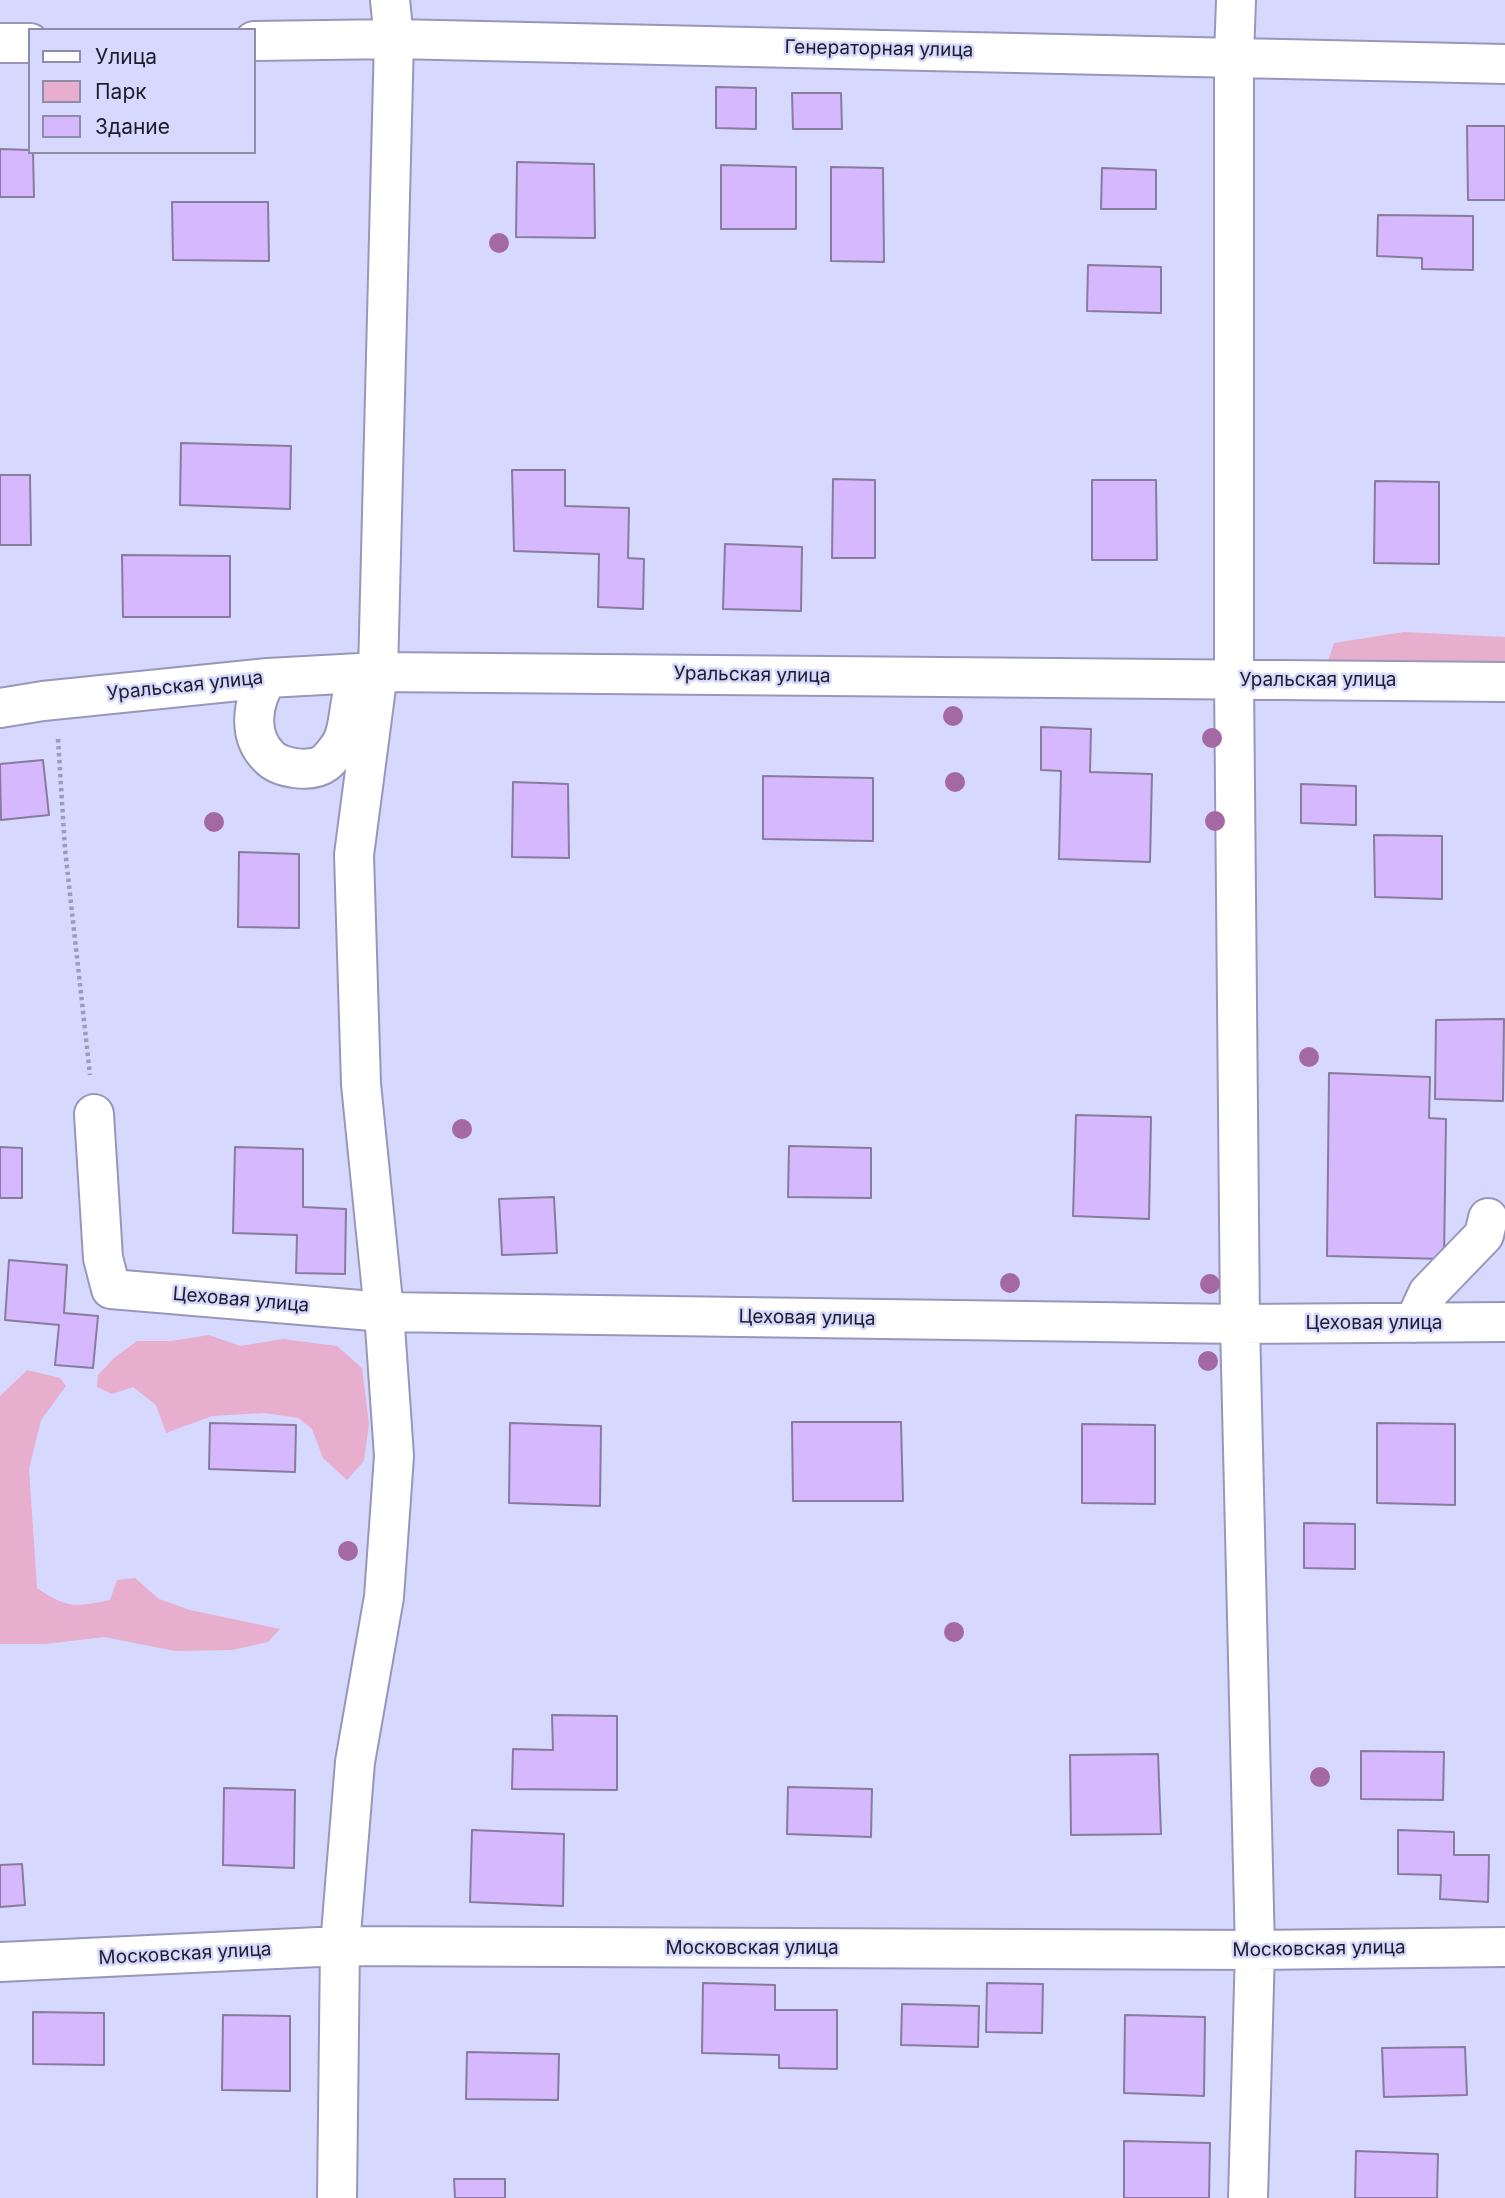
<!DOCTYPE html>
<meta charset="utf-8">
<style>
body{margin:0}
#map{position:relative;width:1505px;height:2198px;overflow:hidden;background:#d7d8fe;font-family:Inter,sans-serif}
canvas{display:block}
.legend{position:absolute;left:28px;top:28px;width:228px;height:126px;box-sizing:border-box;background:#d7d8fe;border:2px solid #8d8da9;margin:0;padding:9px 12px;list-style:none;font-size:21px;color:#1d1d2a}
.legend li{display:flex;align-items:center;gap:14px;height:35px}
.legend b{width:35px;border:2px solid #8d8da9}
</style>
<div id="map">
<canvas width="1505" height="2198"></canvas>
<ul class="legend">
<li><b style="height:9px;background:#fff"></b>Улица</li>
<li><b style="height:19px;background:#e7aece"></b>Парк</li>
<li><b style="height:19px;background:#d6b8fe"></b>Здание</li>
</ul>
</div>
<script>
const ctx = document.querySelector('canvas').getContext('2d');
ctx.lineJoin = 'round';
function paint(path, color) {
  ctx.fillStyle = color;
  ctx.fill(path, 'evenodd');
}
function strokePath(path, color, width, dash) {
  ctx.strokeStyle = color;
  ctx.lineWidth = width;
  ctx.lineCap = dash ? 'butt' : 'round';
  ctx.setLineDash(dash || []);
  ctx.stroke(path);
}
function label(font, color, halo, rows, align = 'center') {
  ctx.font = font + ' Inter,sans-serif';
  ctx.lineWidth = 5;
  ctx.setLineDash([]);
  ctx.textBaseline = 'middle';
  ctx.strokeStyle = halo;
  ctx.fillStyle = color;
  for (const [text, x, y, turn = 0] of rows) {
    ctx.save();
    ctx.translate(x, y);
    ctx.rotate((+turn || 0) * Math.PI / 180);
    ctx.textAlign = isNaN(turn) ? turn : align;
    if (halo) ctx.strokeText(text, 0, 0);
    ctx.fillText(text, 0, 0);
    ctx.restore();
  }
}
paint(new Path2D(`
 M 1404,632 L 1505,637 L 1505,670 L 1327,664 L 1334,643 Z
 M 209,1335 L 240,1346 L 283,1339 L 337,1346 L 362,1368 L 369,1424 L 364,1461 L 347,1480 L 323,1458 L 312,1429 L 298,1418 L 264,1413 L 212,1416 L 166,1433 L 156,1405 L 133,1387 L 112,1394 L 97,1387 L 98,1375 L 114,1358 L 137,1341 L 171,1341 Z
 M 27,1370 L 60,1378 L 66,1386 L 41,1420 L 29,1469 L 37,1588 C 68,1609 74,1607 110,1600 L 117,1580 L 135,1578 L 159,1599 L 190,1610 L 280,1629 L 268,1642 L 232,1650 L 175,1651 L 104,1637 L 45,1644 L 0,1644 L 0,1396 Z`), '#e7aece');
const building = new Path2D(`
 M 716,87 L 756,88 L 756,129 L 716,128 Z
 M 792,93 L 841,93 L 842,129 L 793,129 Z
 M 1467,126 L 1505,126 L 1505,200 L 1468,200 Z
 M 0,149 L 30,150 L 30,152 L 33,152 L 34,197 L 0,197 Z
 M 517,162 L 594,164 L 595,238 L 516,237 Z
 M 721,165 L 796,167 L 796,229 L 721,229 Z
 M 831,167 L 883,168 L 884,262 L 831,261 Z
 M 1102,168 L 1156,170 L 1156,209 L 1101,209 Z
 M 172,202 L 268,202 L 269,261 L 173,260 Z
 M 1378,215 L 1473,216 L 1473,270 L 1422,269 L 1422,258 L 1377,256 Z
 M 1088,265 L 1161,267 L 1161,313 L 1087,311 Z
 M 181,443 L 291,446 L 290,509 L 180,505 Z
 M 512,470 L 565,470 L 565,506 L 629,508 L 628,558 L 644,559 L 643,609 L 598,607 L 599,554 L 514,551 Z
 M 0,475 L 30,475 L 31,545 L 0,545 Z
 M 833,479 L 875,480 L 875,558 L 832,558 Z
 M 1092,480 L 1156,480 L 1157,560 L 1092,560 Z
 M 1375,481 L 1439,482 L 1439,564 L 1374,563 Z
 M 725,544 L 802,547 L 801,611 L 723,609 Z
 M 122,555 L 230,556 L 230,617 L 123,617 Z
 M 1041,727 L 1091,729 L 1090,772 L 1152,774 L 1150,862 L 1059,859 L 1061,771 L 1041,770 Z
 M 43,760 L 49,815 L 1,820 L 0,764 Z
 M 763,776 L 873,778 L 873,841 L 763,839 Z
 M 513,782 L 568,784 L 569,858 L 512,857 Z
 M 1301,784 L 1356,786 L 1356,825 L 1301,823 Z
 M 1374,835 L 1442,836 L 1442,899 L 1375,897 Z
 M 239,852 L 299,854 L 299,928 L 238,927 Z
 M 1504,1019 L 1503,1101 L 1435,1099 L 1436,1020 Z
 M 1329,1073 L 1430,1077 L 1429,1118 L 1446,1119 L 1444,1259 L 1327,1256 Z
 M 1076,1115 L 1151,1117 L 1149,1219 L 1073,1216 Z
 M 789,1146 L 871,1148 L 871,1198 L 788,1197 Z
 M 0,1147 L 22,1148 L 22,1198 L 0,1198 Z
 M 235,1147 L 303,1149 L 303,1207 L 346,1209 L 345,1274 L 296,1273 L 297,1235 L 233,1233 Z
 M 554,1197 L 557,1253 L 502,1255 L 499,1199 Z
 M 9,1260 L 67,1265 L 64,1313 L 98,1316 L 93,1368 L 55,1365 L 59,1325 L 5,1320 Z
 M 792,1422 L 901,1422 L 903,1501 L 793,1501 Z
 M 210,1423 L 296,1425 L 295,1472 L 209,1469 Z
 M 510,1423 L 601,1426 L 600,1506 L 509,1503 Z
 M 1377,1423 L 1455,1424 L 1455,1505 L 1377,1503 Z
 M 1082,1424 L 1155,1425 L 1155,1504 L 1082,1503 Z
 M 1304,1523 L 1355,1524 L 1355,1569 L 1304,1568 Z
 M 552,1715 L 617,1716 L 617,1790 L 512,1789 L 513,1749 L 553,1750 Z
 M 1361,1751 L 1444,1752 L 1443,1800 L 1361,1799 Z
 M 1158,1754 L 1161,1834 L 1071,1835 L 1070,1755 Z
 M 788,1787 L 872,1789 L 871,1837 L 787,1834 Z
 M 224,1788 L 295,1790 L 294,1868 L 223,1865 Z
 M 472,1830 L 564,1834 L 563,1906 L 470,1902 Z
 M 1398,1830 L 1454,1832 L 1454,1855 L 1489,1855 L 1488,1902 L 1440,1899 L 1441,1875 L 1398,1874 Z
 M 22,1864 L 25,1905 L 0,1907 L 0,1865 Z
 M 703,1983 L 775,1985 L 775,2010 L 837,2010 L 837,2069 L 779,2068 L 779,2055 L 702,2053 Z
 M 987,1983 L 1043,1984 L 1042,2033 L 986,2032 Z
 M 902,2004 L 979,2006 L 978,2047 L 901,2045 Z
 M 33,2012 L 104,2013 L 104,2065 L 33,2064 Z
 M 223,2015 L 290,2016 L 290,2091 L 222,2090 Z
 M 1125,2015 L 1205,2017 L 1204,2096 L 1124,2093 Z
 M 1465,2047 L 1467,2095 L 1384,2097 L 1382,2048 Z
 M 467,2052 L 559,2054 L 558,2100 L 466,2099 Z
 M 1124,2141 L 1210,2143 L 1209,2198 L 1124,2198 Z
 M 1356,2151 L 1438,2154 L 1437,2198 L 1355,2198 Z
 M 454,2179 L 505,2179 L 505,2198 L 455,2198 Z`);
paint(building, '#d6b8fe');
strokePath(building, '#887b9b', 2);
const minor = new Path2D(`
 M 1236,0 L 1234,57 L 1234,680 L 1240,1324 L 1255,1950 L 1248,2198
 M 254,41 L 394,39 L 1505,64
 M 0,43 L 30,43
 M 268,678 C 252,701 247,736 269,757 C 280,769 312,773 325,763 C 330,759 339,748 342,742 C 350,726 348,706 354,690
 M 0,708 L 43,701 L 268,678 L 378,672 L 1505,682
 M 94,1114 L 103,1258 L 111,1289 L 384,1312 L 1240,1324 L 1505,1322
 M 1414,1323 L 1428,1293 L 1484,1235 L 1488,1218
 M 0,1962 L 340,1946 L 1255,1950 L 1505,1947
 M 337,2198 L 340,1946 L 355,1762 L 384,1597 L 394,1456 L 384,1312 L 361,1084 L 354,855 L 378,672 L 394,39 L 390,0`);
strokePath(minor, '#9797ba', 42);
strokePath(new Path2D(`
 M 58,739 L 65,849 L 90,1075`), '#9c9cba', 4.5, [3.5, 3.5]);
strokePath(minor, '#fff', 38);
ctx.fillStyle = '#a469a4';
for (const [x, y] of [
 [499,243],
 [953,716],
 [1212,738],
 [955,782],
 [1215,821],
 [214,822],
 [1309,1057],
 [462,1129],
 [1010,1283],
 [1210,1284],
 [1208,1361],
 [348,1551],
 [954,1632],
 [1320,1777]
]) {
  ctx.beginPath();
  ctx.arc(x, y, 10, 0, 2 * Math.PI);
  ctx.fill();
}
label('19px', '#1d1d2a', '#d7d8fe', [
 ["Генераторная улица",879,49,1],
 ["Уральская улица",752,675,1],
 ["Уральская улица",1318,680],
 ["Уральская улица",185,686,-6],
 ["Цеховая улица",241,1300,5],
 ["Цеховая улица",807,1318,1],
 ["Цеховая улица",1374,1323],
 ["Московская улица",752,1948],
 ["Московская улица",1319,1949,-1],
 ["Московская улица",185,1954,-3]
]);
</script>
